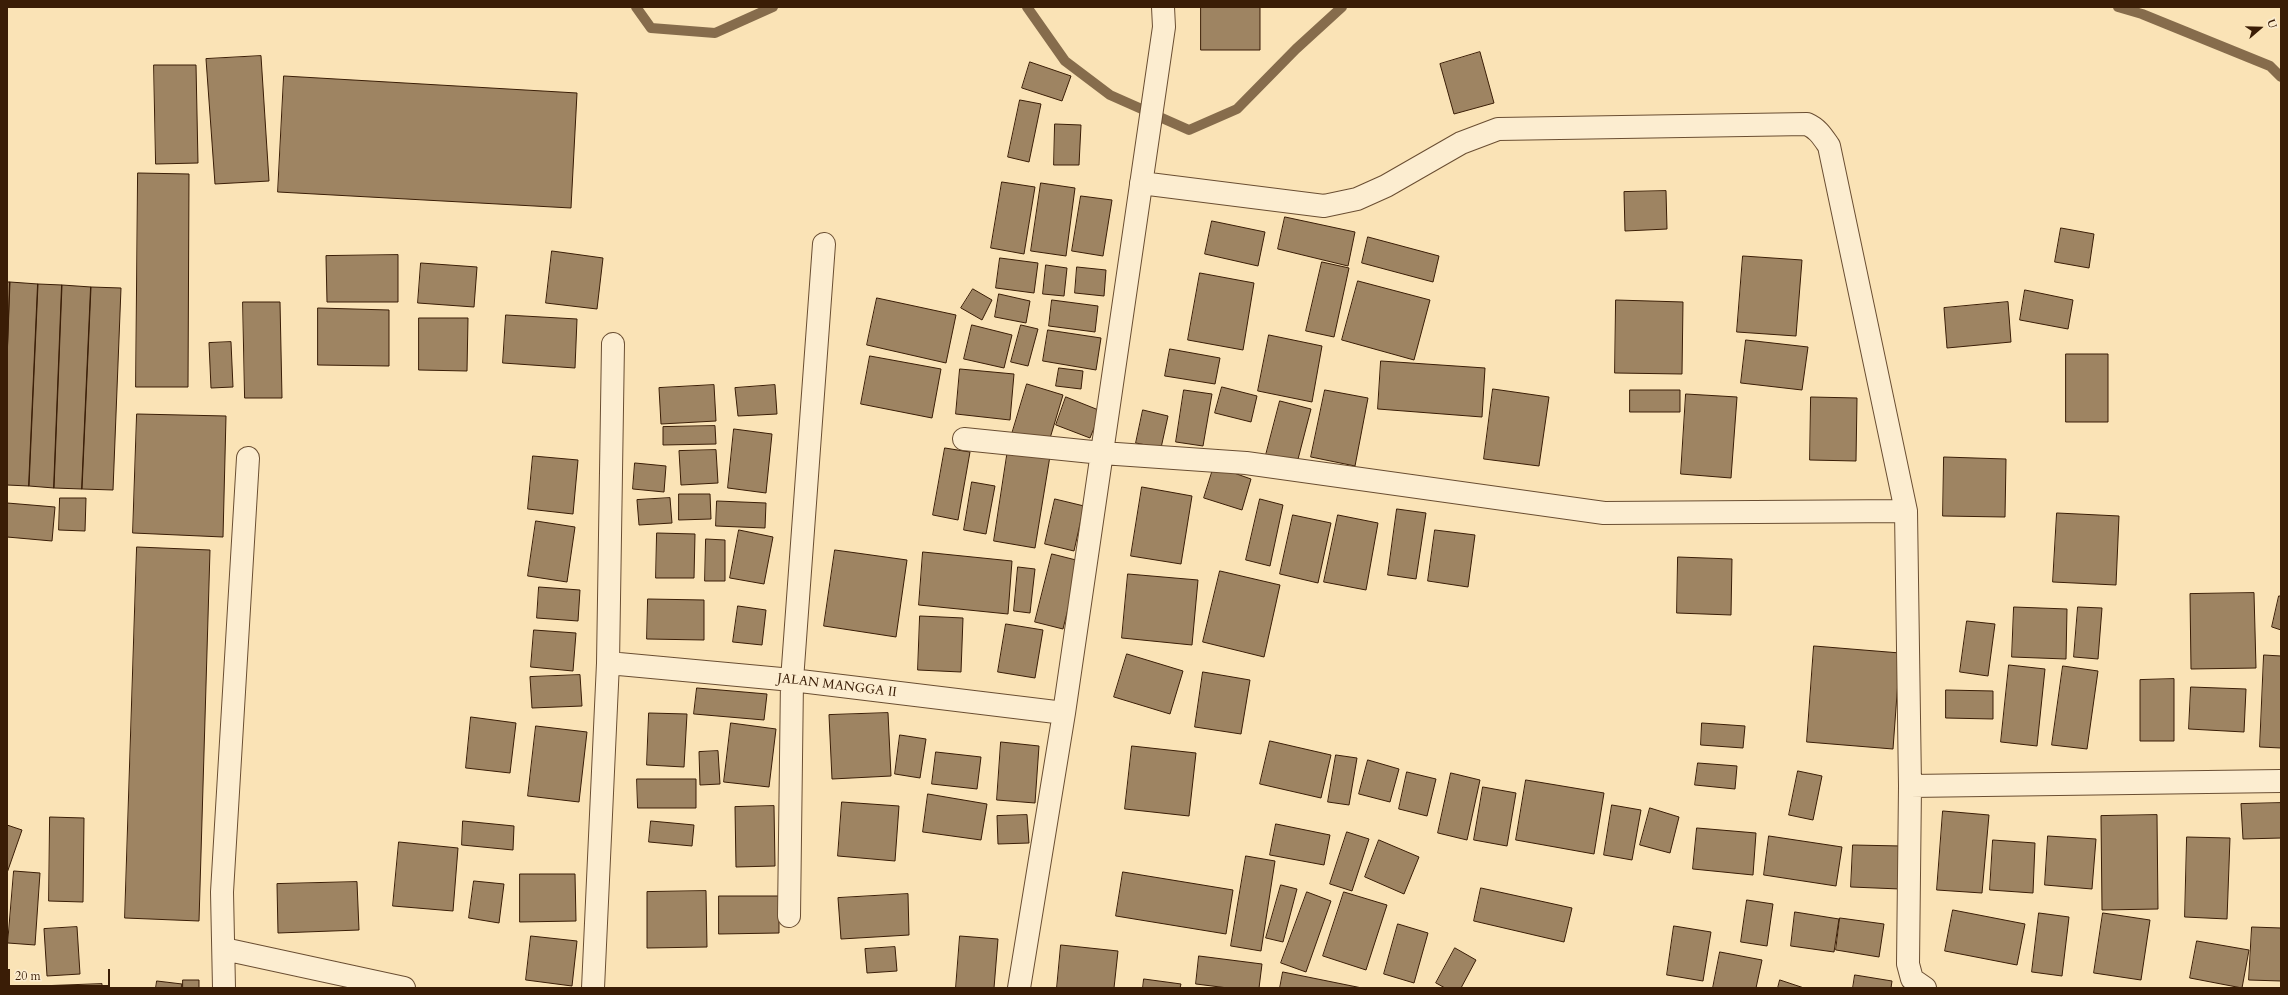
<!DOCTYPE html>
<style>
body{margin:0}
#map{position:relative;width:2288px;height:995px;overflow:hidden;background:#fae3b6;font-family:Cardo,serif}
canvas{display:block}
.frame{position:absolute;inset:0;border:8px solid #3a1d06;pointer-events:none}
.north{position:absolute;left:2240px;top:8px;width:40px;height:40px;-webkit-text-stroke:3px #fcedd0;paint-order:stroke;rotate:70deg;font-size:11px;font-weight:700;line-height:16px;text-align:center;color:#3a1d06}
.north::after{content:'';display:block;margin:auto;width:14px;height:18px;background:#3a1d06;clip-path:polygon(50% 0,100% 100%,50% 72%,0 100%)}
.scale{position:absolute;left:8px;top:969px;width:102px;height:18px;box-sizing:border-box;border:2px solid #3a1d06;border-top:0;padding-left:5px;font-size:12px;line-height:14px;white-space:nowrap;color:#3a1d06;-webkit-text-stroke:3px #fcedd0;paint-order:stroke}
</style>
<div id="map">
<canvas width="2288" height="995"></canvas>
<div class="frame"></div>
<div class="north">U</div>
<div class="scale">20 m</div>
</div>
<script>
const ctx = document.querySelector('canvas').getContext('2d');
ctx.lineJoin = 'round';
function strokePath(path, color, width, dash) {
  ctx.strokeStyle = color;
  ctx.lineWidth = width;
  ctx.lineCap = dash ? 'butt' : 'round';
  ctx.setLineDash(dash || []);
  ctx.stroke(path);
}
function paint(path, color) {
  ctx.fillStyle = color;
  ctx.fill(path, 'evenodd');
}
function label(font, color, halo, rows, align = 'center') {
  ctx.font = font + ' Cardo,serif';
  ctx.lineWidth = 4;
  ctx.setLineDash([]);
  ctx.textBaseline = 'middle';
  ctx.strokeStyle = halo;
  ctx.fillStyle = color;
  for (const [text, x, y, turn = 0] of rows) {
    ctx.save();
    ctx.translate(x, y);
    ctx.rotate((+turn || 0) * Math.PI / 180);
    ctx.textAlign = isNaN(turn) ? turn : align;
    if (halo) ctx.strokeText(text, 0, 0);
    ctx.fillText(text, 0, 0);
    ctx.restore();
  }
}
strokePath(new Path2D(`
 M 636,7 L 651,28 L 715,33 L 773,7
 M 1027,7 L 1065,61 L 1110,95 L 1189,130 L 1237,109 L 1296,49 L 1342,7
 M 2118,7 L 2142,14 L 2270,66 L 2281,77`), '#866c4c', 10);
const building = new Path2D(`
 M 1201,7 L 1260,7 L 1260,50 L 1201,50 Z
 M 1480,52 L 1494,103 L 1454,114 L 1440,64 Z
 M 261,56 L 269,181 L 215,184 L 206,59 Z
 M 1030,62 L 1071,76 L 1062,101 L 1022,88 Z
 M 154,65 L 196,65 L 198,163 L 156,164 Z
 M 284,76 L 577,93 L 571,208 L 278,192 Z
 M 1020,100 L 1041,104 L 1029,162 L 1008,157 Z
 M 1055,124 L 1081,125 L 1079,165 L 1054,165 Z
 M 138,173 L 189,174 L 188,387 L 136,387 Z
 M 1002,182 L 1035,187 L 1024,254 L 991,248 Z
 M 1041,183 L 1075,188 L 1066,256 L 1031,251 Z
 M 1666,191 L 1667,229 L 1625,231 L 1624,192 Z
 M 1081,196 L 1112,200 L 1103,256 L 1072,251 Z
 M 1285,217 L 1355,232 L 1348,266 L 1278,249 Z
 M 1212,221 L 1265,232 L 1258,266 L 1205,254 Z
 M 2061,228 L 2094,234 L 2089,268 L 2055,262 Z
 M 1368,237 L 1439,256 L 1433,282 L 1362,263 Z
 M 552,251 L 603,258 L 597,309 L 546,303 Z
 M 398,255 L 398,302 L 327,302 L 326,256 Z
 M 1743,256 L 1802,260 L 1796,336 L 1737,332 Z
 M 1000,258 L 1038,263 L 1034,293 L 996,288 Z
 M 1322,262 L 1349,268 L 1334,337 L 1306,331 Z
 M 421,263 L 477,267 L 474,307 L 418,303 Z
 M 1046,265 L 1067,268 L 1064,296 L 1043,294 Z
 M 1077,267 L 1106,270 L 1104,296 L 1075,293 Z
 M 1200,273 L 1254,283 L 1243,350 L 1188,340 Z
 M 1358,281 L 1430,300 L 1414,360 L 1342,340 Z
 M 7,282 L 10,282 L 7,360 Z
 M 10,282 L 38,284 L 29,486 L 7,485 L 7,360 Z
 M 38,284 L 62,285 L 54,488 L 29,486 Z
 M 62,285 L 91,287 L 82,489 L 54,488 Z
 M 91,287 L 121,288 L 113,490 L 82,489 Z
 M 973,289 L 992,300 L 982,320 L 961,308 Z
 M 2025,290 L 2073,300 L 2068,329 L 2020,320 Z
 M 999,294 L 1030,301 L 1026,323 L 995,317 Z
 M 877,298 L 956,315 L 946,363 L 867,345 Z
 M 1052,300 L 1098,306 L 1095,332 L 1049,326 Z
 M 1616,300 L 1683,302 L 1682,374 L 1615,373 Z
 M 243,302 L 280,302 L 282,398 L 245,398 Z
 M 2008,302 L 2011,342 L 1947,348 L 1944,308 Z
 M 318,308 L 389,310 L 389,366 L 318,365 Z
 M 506,315 L 577,319 L 575,368 L 503,363 Z
 M 419,318 L 468,318 L 467,371 L 419,370 Z
 M 972,325 L 1012,335 L 1004,368 L 964,359 Z
 M 1021,325 L 1038,329 L 1028,366 L 1011,362 Z
 M 1048,330 L 1101,338 L 1096,370 L 1043,361 Z
 M 1269,335 L 1322,346 L 1312,402 L 1258,391 Z
 M 1746,340 L 1808,347 L 1802,390 L 1741,383 Z
 M 231,342 L 233,387 L 211,388 L 209,343 Z
 M 1170,349 L 1220,358 L 1215,384 L 1165,376 Z
 M 2066,354 L 2108,354 L 2108,422 L 2066,422 Z
 M 870,356 L 941,369 L 932,418 L 861,404 Z
 M 1381,361 L 1485,368 L 1482,417 L 1378,409 Z
 M 1059,368 L 1083,371 L 1081,389 L 1056,386 Z
 M 960,369 L 1014,374 L 1010,420 L 956,414 Z
 M 1027,384 L 1063,395 L 1048,445 L 1012,434 Z
 M 714,385 L 716,421 L 661,424 L 659,388 Z
 M 775,385 L 777,414 L 738,416 L 735,388 Z
 M 1222,387 L 1257,396 L 1251,422 L 1215,413 Z
 M 1493,389 L 1549,397 L 1539,466 L 1484,459 Z
 M 1184,390 L 1212,394 L 1203,446 L 1176,442 Z
 M 1325,390 L 1368,398 L 1355,466 L 1311,457 Z
 M 1630,390 L 1680,390 L 1680,412 L 1630,412 Z
 M 1686,394 L 1737,397 L 1731,478 L 1681,474 Z
 M 1066,397 L 1101,411 L 1090,438 L 1056,425 Z
 M 1811,397 L 1857,398 L 1856,461 L 1810,460 Z
 M 1280,401 L 1311,409 L 1297,463 L 1266,455 Z
 M 1143,410 L 1168,416 L 1161,448 L 1136,443 Z
 M 137,414 L 226,416 L 223,537 L 133,533 Z
 M 715,426 L 716,444 L 663,445 L 663,427 Z
 M 734,429 L 772,434 L 766,493 L 728,488 Z
 M 945,448 L 970,452 L 958,520 L 933,515 Z
 M 1008,449 L 1050,456 L 1035,548 L 994,541 Z
 M 716,450 L 718,483 L 681,485 L 679,451 Z
 M 533,456 L 578,460 L 573,514 L 528,509 Z
 M 1944,457 L 2006,459 L 2005,517 L 1943,516 Z
 M 635,463 L 666,466 L 664,492 L 633,489 Z
 M 1214,466 L 1251,479 L 1242,510 L 1204,498 Z
 M 972,482 L 995,486 L 986,534 L 964,530 Z
 M 1142,487 L 1192,496 L 1181,564 L 1131,556 Z
 M 679,494 L 710,494 L 711,519 L 679,520 Z
 M 60,498 L 86,498 L 85,531 L 59,530 Z
 M 670,498 L 672,523 L 639,525 L 637,500 Z
 M 1055,499 L 1084,506 L 1074,551 L 1045,544 Z
 M 1260,499 L 1283,505 L 1270,566 L 1246,560 Z
 M 717,501 L 766,503 L 765,528 L 716,526 Z
 M 7,503 L 55,507 L 52,541 L 7,537 Z
 M 1397,509 L 1426,513 L 1416,579 L 1388,575 Z
 M 2057,513 L 2119,516 L 2116,585 L 2053,582 Z
 M 1293,515 L 1331,523 L 1318,583 L 1280,574 Z
 M 1338,515 L 1378,523 L 1366,590 L 1324,582 Z
 M 536,521 L 575,527 L 567,582 L 528,576 Z
 M 739,530 L 773,537 L 764,584 L 730,578 Z
 M 1435,530 L 1475,535 L 1468,587 L 1428,581 Z
 M 657,533 L 695,534 L 694,578 L 656,578 Z
 M 706,539 L 725,540 L 725,581 L 705,581 Z
 M 137,547 L 210,550 L 199,921 L 125,918 Z
 M 835,550 L 907,560 L 896,637 L 824,626 Z
 M 923,552 L 1012,561 L 1008,614 L 919,605 Z
 M 1052,554 L 1080,561 L 1063,629 L 1035,622 Z
 M 1678,557 L 1732,559 L 1731,615 L 1677,613 Z
 M 1018,567 L 1035,569 L 1030,613 L 1014,611 Z
 M 1220,571 L 1280,585 L 1264,657 L 1203,642 Z
 M 1128,574 L 1198,580 L 1192,645 L 1122,638 Z
 M 539,587 L 580,590 L 578,621 L 537,618 Z
 M 2254,593 L 2256,668 L 2191,669 L 2190,594 Z
 M 2279,596 L 2281,596 L 2281,630 L 2272,627 Z
 M 648,599 L 704,600 L 704,640 L 647,639 Z
 M 738,606 L 766,610 L 762,645 L 733,642 Z
 M 2014,607 L 2067,609 L 2066,659 L 2012,657 Z
 M 2078,607 L 2102,608 L 2098,659 L 2074,657 Z
 M 920,616 L 963,618 L 961,672 L 918,670 Z
 M 1967,621 L 1995,624 L 1988,676 L 1960,672 Z
 M 1006,624 L 1043,630 L 1035,678 L 998,672 Z
 M 534,630 L 576,633 L 573,671 L 531,667 Z
 M 1814,646 L 1900,653 L 1893,749 L 1807,742 Z
 M 1127,654 L 1183,671 L 1170,714 L 1114,697 Z
 M 2264,655 L 2281,656 L 2281,748 L 2260,747 Z
 M 2009,665 L 2045,669 L 2037,746 L 2001,742 Z
 M 2063,666 L 2098,671 L 2087,749 L 2052,745 Z
 M 1203,672 L 1250,680 L 1241,734 L 1195,727 Z
 M 580,675 L 582,706 L 532,708 L 530,677 Z
 M 2174,679 L 2174,741 L 2140,741 L 2140,680 Z
 M 2191,687 L 2246,689 L 2244,732 L 2189,729 Z
 M 697,688 L 767,694 L 764,720 L 694,714 Z
 M 1946,690 L 1993,691 L 1993,719 L 1946,718 Z
 M 649,713 L 687,714 L 684,767 L 647,765 Z
 M 888,713 L 891,776 L 832,779 L 829,715 Z
 M 471,717 L 516,723 L 510,773 L 466,768 Z
 M 731,723 L 776,729 L 769,787 L 724,782 Z
 M 1702,723 L 1745,726 L 1743,748 L 1701,745 Z
 M 536,726 L 587,732 L 579,802 L 528,796 Z
 M 900,735 L 926,739 L 920,778 L 895,774 Z
 M 1270,741 L 1331,755 L 1321,798 L 1260,784 Z
 M 1001,742 L 1039,746 L 1035,803 L 997,800 Z
 M 1132,746 L 1196,753 L 1189,816 L 1125,809 Z
 M 718,751 L 720,784 L 700,785 L 699,752 Z
 M 936,752 L 981,757 L 977,789 L 932,784 Z
 M 1336,755 L 1357,758 L 1349,805 L 1328,802 Z
 M 1368,760 L 1399,769 L 1390,802 L 1359,794 Z
 M 1698,763 L 1737,766 L 1735,789 L 1695,785 Z
 M 1798,771 L 1822,776 L 1813,820 L 1789,815 Z
 M 1407,772 L 1436,779 L 1427,816 L 1399,809 Z
 M 1451,773 L 1480,780 L 1467,840 L 1438,833 Z
 M 637,779 L 696,779 L 696,808 L 638,808 Z
 M 1526,780 L 1604,793 L 1594,854 L 1516,840 Z
 M 1483,787 L 1516,793 L 1507,846 L 1474,840 Z
 M 928,794 L 987,804 L 981,840 L 923,832 Z
 M 842,802 L 899,806 L 895,861 L 838,856 Z
 M 2281,803 L 2281,838 L 2243,839 L 2241,804 Z
 M 1612,805 L 1641,810 L 1632,860 L 1604,855 Z
 M 774,806 L 775,866 L 736,867 L 735,807 Z
 M 1650,808 L 1679,817 L 1670,853 L 1640,845 Z
 M 1943,811 L 1989,815 L 1982,893 L 1937,890 Z
 M 1027,815 L 1029,843 L 998,844 L 997,816 Z
 M 2157,815 L 2158,909 L 2102,910 L 2101,816 Z
 M 50,817 L 84,818 L 83,902 L 49,901 Z
 M 463,821 L 514,826 L 513,850 L 462,845 Z
 M 651,821 L 694,825 L 692,846 L 649,842 Z
 M 1276,824 L 1330,835 L 1324,865 L 1270,855 Z
 M 7,825 L 22,830 L 7,873 Z
 M 1697,828 L 1756,833 L 1753,875 L 1693,869 Z
 M 1347,832 L 1369,839 L 1352,891 L 1330,884 Z
 M 1769,836 L 1842,847 L 1836,886 L 1764,875 Z
 M 2048,836 L 2096,839 L 2092,889 L 2045,885 Z
 M 2187,837 L 2230,838 L 2227,919 L 2185,917 Z
 M 1379,840 L 1419,857 L 1404,894 L 1365,877 Z
 M 1993,840 L 2035,843 L 2033,893 L 1990,890 Z
 M 399,842 L 458,848 L 453,911 L 393,906 Z
 M 1853,845 L 1901,846 L 1900,889 L 1851,887 Z
 M 1246,856 L 1275,861 L 1261,951 L 1231,946 Z
 M 14,871 L 40,873 L 35,945 L 8,943 Z
 M 1123,872 L 1233,890 L 1226,934 L 1116,916 Z
 M 520,874 L 575,874 L 576,921 L 520,922 Z
 M 474,881 L 504,884 L 499,923 L 469,918 Z
 M 357,882 L 359,930 L 278,933 L 277,884 Z
 M 1281,885 L 1297,889 L 1283,942 L 1266,938 Z
 M 1481,888 L 1572,908 L 1564,942 L 1474,921 Z
 M 706,891 L 707,947 L 647,948 L 647,892 Z
 M 1307,892 L 1331,901 L 1306,972 L 1281,963 Z
 M 1344,892 L 1387,905 L 1366,970 L 1323,956 Z
 M 908,894 L 909,935 L 841,939 L 838,898 Z
 M 719,896 L 779,896 L 779,933 L 719,934 Z
 M 1747,900 L 1773,904 L 1767,946 L 1741,942 Z
 M 1953,910 L 2025,924 L 2017,965 L 1945,951 Z
 M 1795,912 L 1839,919 L 1834,952 L 1791,946 Z
 M 2039,913 L 2069,917 L 2062,976 L 2032,972 Z
 M 2103,913 L 2150,920 L 2141,980 L 2094,973 Z
 M 1840,918 L 1884,924 L 1879,957 L 1836,950 Z
 M 1398,924 L 1428,933 L 1414,983 L 1384,974 Z
 M 1674,926 L 1711,932 L 1703,981 L 1667,975 Z
 M 77,927 L 80,974 L 47,976 L 44,929 Z
 M 2252,927 L 2281,928 L 2281,981 L 2249,980 Z
 M 531,936 L 577,941 L 572,986 L 526,980 Z
 M 960,936 L 998,939 L 994,988 L 956,988 Z
 M 2197,941 L 2249,950 L 2242,988 L 2190,978 Z
 M 1061,945 L 1118,951 L 1114,988 L 1057,988 Z
 M 895,947 L 897,971 L 867,973 L 865,949 Z
 M 1455,948 L 1476,960 L 1461,988 L 1445,988 L 1436,983 Z
 M 1720,952 L 1762,960 L 1756,988 L 1713,988 Z
 M 1199,956 L 1262,964 L 1259,988 L 1228,988 L 1196,984 Z
 M 1283,972 L 1362,988 L 1280,988 Z
 M 1855,975 L 1892,981 L 1891,988 L 1853,988 Z
 M 1144,979 L 1181,984 L 1180,988 L 1143,988 Z
 M 183,980 L 199,980 L 199,988 L 183,988 Z
 M 1780,980 L 1804,988 L 1778,988 Z
 M 157,981 L 182,984 L 181,988 L 156,988 Z
 M 102,984 L 102,988 L 49,988 L 49,986 Z`);
paint(building, '#9e8462');
strokePath(building, '#3a1d06', 1);
const minor = new Path2D(`
 M 1141,183 L 1324,206 L 1357,199 L 1386,186 L 1461,143 L 1498,129 L 1807,124 C 1818,129 1822,136 1829,146 L 1906,511 L 1910,786 L 1908,964 L 1912,979 L 1925,988
 M 964,439 L 1102,453 L 1246,463 L 1604,513 L 1906,511
 M 608,663 L 792,680 L 1064,713
 M 1910,786 L 2281,781
 M 789,916 L 792,680 L 824,244
 M 224,949 L 404,988
 M 224,988 L 222,892 L 248,458
 M 593,988 L 608,663 L 613,344
 M 1019,988 L 1064,713 L 1164,27 L 1163,7`);
strokePath(minor, '#6a4e32', 24);
strokePath(minor, '#fcedd0', 22);
label('13px', '#3a1d06', '#fcedd0', [
 ["JALAN MANGGA II",837,686,7]
]);
</script>
